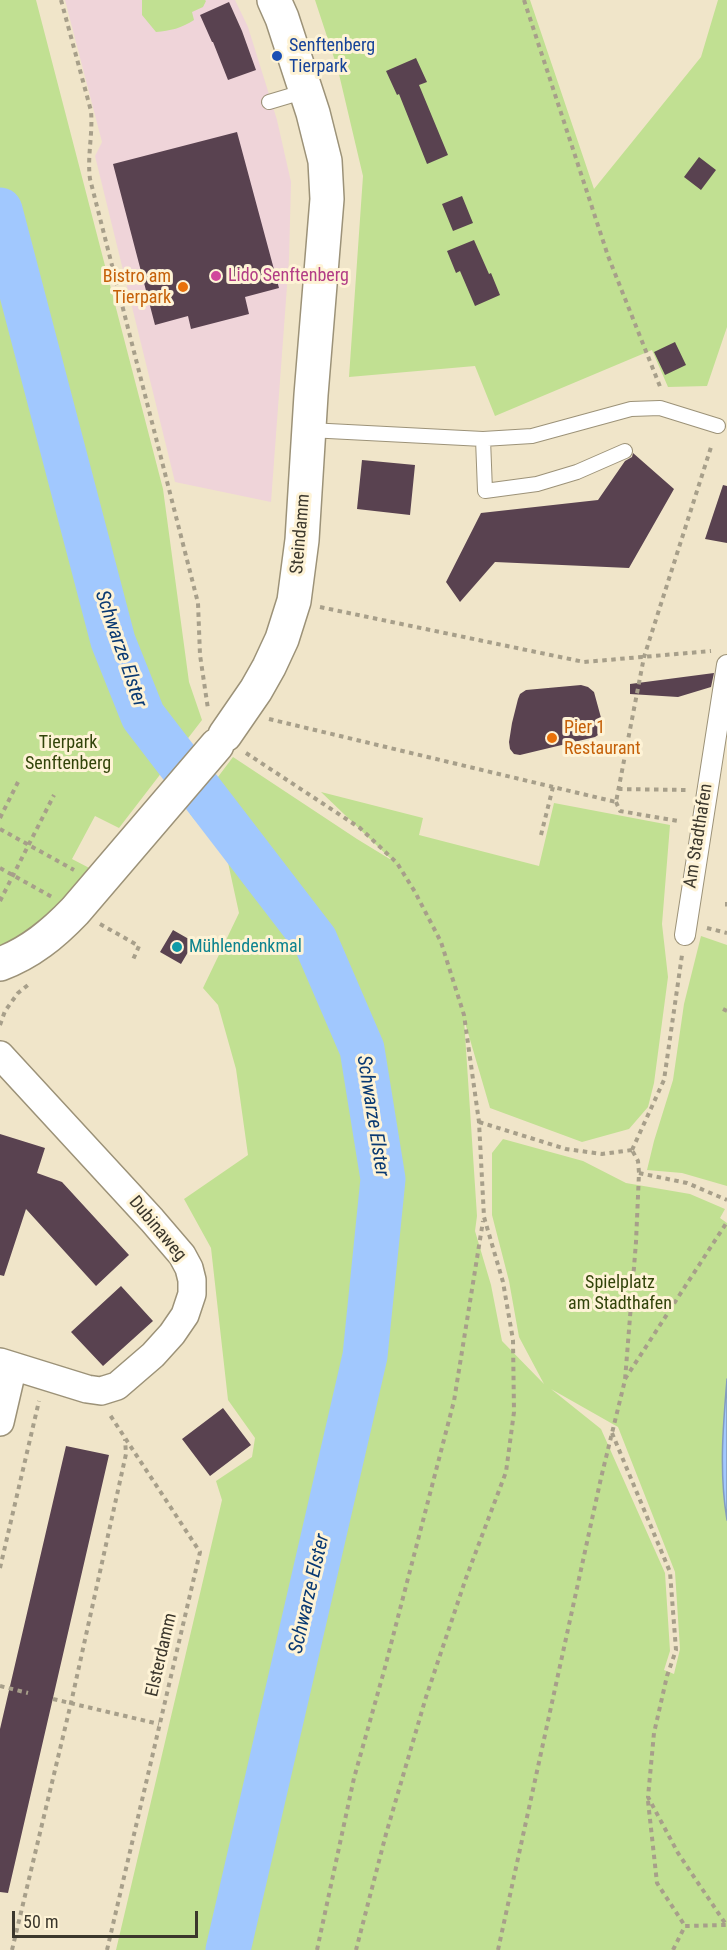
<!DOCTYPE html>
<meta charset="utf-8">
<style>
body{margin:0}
#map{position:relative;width:727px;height:1950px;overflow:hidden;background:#f0e5c9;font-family:"Roboto Condensed",sans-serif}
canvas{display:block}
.scale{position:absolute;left:12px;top:1911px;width:186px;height:27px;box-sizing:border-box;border:3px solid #3b372c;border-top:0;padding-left:8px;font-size:18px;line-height:21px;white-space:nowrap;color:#3b372c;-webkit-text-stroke:4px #fef3d6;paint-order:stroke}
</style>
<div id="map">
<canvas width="727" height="1950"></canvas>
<div class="scale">50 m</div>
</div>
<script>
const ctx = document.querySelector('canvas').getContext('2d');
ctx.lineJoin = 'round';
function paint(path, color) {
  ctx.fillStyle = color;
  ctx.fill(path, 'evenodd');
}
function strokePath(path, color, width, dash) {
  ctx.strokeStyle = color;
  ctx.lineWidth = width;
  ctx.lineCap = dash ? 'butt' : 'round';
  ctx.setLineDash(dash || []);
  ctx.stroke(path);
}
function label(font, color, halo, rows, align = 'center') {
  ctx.font = font + ' "Roboto Condensed",sans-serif';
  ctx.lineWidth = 6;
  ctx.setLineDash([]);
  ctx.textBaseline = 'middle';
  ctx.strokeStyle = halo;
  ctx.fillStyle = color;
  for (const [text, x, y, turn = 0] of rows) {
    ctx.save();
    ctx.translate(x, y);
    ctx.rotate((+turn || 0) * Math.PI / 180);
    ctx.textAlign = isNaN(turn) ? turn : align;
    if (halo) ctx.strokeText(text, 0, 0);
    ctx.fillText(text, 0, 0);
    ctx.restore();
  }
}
paint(new Path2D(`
 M 65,0 L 235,0 L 248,27 L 277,120 L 291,182 L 289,259 L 271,502 L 175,482 L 95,156 L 102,142 Z`), '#efd4d9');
paint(new Path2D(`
 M 0,0 L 36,0 L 163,489 L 189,682 L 202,720 L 119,828 L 95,816 L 72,859 L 97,872 L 55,919 L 0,951 Z
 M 142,0 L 205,0 L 206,1 L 203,7 L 192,12 L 194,20 C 182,28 170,31 156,32 L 142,15 Z
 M 315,0 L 530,0 L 594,189 L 701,57 L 718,0 L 727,0 L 727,327 L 707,386 L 668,387 L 652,350 L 495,416 L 475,366 L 349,377 L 363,176 L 338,70 Z
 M 233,757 L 357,839 L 393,861 L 321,792 L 423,818 L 419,835 L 539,866 L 554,803 L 670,825 L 662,924 L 668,977 L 654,1083 L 648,1107 L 629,1129 L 582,1142 L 490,1108 L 464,1019 L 477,1216 L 475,1231 L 491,1285 L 502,1341 L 544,1384 L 519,1337 L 509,1281 L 492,1215 L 492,1153 L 503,1139 L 583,1161 L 626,1183 L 690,1194 L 725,1209 L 720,1218 L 727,1223 C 727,1275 727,1327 727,1379 C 725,1428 719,1471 727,1520 L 727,1950 L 116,1950 L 222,1500 L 216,1481 L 252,1457 L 255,1438 L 228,1400 L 211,1248 L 184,1199 L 248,1155 L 236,1069 L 218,1005 L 203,988 L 239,913 L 227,858 L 190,814 ZM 551,1389 L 618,1427 L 675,1572 L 680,1649 L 674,1674 L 664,1670 L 670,1651 L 665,1573 L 601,1429 Z
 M 701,936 L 727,945 L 727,1186 L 682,1173 L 647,1170 L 654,1141 L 673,1080 L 684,1004 Z`), '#c1e092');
const water = new Path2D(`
 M 727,1379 L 727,1520 C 719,1473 723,1426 727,1379 Z`);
paint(water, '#a1c8fe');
strokePath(water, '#829cbf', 1.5);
strokePath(new Path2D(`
 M 0,210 L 113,641 L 143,716 L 315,940 L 362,1049 L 383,1179 L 365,1356 L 228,1950`), '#a1c8fe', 45);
paint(new Path2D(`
 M 229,2 L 242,31 L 256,70 L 228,80 L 213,42 L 212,42 L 200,15 Z
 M 416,58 L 427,82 L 419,85 L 448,155 L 427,164 L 399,94 L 397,95 L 386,71 Z
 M 237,132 L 279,288 L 245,297 L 249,314 L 191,329 L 188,316 L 155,325 L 113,164 Z
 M 699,157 L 716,170 L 701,190 L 684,177 Z
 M 462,196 L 473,223 L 453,231 L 442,204 Z
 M 474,240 L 489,274 L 491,273 L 500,295 L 475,306 L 460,271 L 456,273 L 447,251 Z
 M 675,342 L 686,365 L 665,375 L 654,352 Z
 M 633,453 L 674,489 L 629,568 L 495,562 L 460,602 L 446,582 L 481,513 L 598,500 L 625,461 L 632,457 Z
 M 362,460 L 415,465 L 410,515 L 357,509 Z
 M 723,485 L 727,486 L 727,543 L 705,539 Z
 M 714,673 L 711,687 L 678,697 L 630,694 L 630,684 Z
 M 581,685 L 588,687 L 594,692 L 603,725 L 601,733 L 595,737 L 520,755 L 514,754 L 510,749 L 509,742 L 512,723 L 518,699 L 520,694 L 526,690 Z
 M 173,930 L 194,942 L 181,964 L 160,952 Z
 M 0,1134 L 45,1148 L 37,1173 L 62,1182 L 129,1255 L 96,1286 L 26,1209 L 4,1276 L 0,1275 Z
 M 121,1286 L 153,1321 L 103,1366 L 71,1332 Z
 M 223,1408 L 251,1445 L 210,1476 L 182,1439 Z
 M 66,1446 L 109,1455 L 8,1893 L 0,1892 L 0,1729 Z`), '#594250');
const service = new Path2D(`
 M 269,102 L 306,91
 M 309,430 L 483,439 L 532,436 L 631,409 L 660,408 L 718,426
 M 483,439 L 485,491 L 537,484 L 577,472 L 625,451`);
const pedestrian = new Path2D(`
 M 685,935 L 727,665`);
const minor = new Path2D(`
 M 0,1055 L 152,1220 L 182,1255 L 189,1268 L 192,1280 L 192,1294 L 185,1315 L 172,1334 L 153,1355 L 117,1386 L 101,1391 L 87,1389 L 0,1362
 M 0,1422 L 13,1366`);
const tertiary = new Path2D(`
 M 225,735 L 256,690 L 269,667 L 282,639 L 294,601 L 302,540 L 311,395 L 327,199 L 325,161 L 313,113 L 282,18 L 274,0
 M 0,964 C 30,953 53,934 75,911 L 217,745`);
strokePath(service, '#9c9278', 16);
strokePath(pedestrian, '#9c9278', 22);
strokePath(minor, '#9c9278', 30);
strokePath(tertiary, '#9c9278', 36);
strokePath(new Path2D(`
 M 61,0 L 91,111 C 93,134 87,156 90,179 L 198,603 L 200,655 L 208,709
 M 524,0 L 608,256 L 661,389
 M 320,607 L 584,662 L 711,651
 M 269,719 L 553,787
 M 246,753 L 360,828 L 397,863 L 415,892 L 441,942 L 464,1015 L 479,1122 L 484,1217 L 503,1282 L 513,1340 L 514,1412 L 506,1472 L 466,1578 L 426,1697 L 386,1834 L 356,1950
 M 618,789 L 687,790
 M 616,802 L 620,811 L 678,821 L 678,823
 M 0,818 L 18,782
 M 0,829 L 74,870
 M 541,835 L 553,787 L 616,802 L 644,657 L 712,444
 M 0,868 L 52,897
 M 0,901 L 54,795
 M 727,902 L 727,909
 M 100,924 L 139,946 L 132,962
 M 707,928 L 727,933
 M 723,1009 L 727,1011
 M 0,1025 L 5,1011 L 18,993 L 28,985
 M 479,1122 L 566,1149 L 602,1154 L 632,1150
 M 632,1150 L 664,1080 L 682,955
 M 639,1173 L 687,1183 L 727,1200
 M 625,1379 L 727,1222
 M 612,1433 L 670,1572 L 676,1650 L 667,1676 L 654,1733 L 648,1797 L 678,1853 L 727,1926
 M 0,1568 L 39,1401
 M 0,1686 L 28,1693
 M 53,1699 L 159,1724
 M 648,1801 L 657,1883 L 685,1926
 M 12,1950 L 71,1703 L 126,1454 L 125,1439
 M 107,1950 L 200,1552 L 110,1415
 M 317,1950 L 354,1778 L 384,1671 L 454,1401 L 483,1221
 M 498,1950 L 601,1478 L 625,1380 L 636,1242 L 639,1173 L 638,1161 L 632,1150
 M 673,1950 L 685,1926 L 726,1925`), '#a79f8a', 4, [4.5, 4.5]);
strokePath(service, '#fff', 14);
strokePath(pedestrian, '#fff', 20);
strokePath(minor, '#fff', 27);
strokePath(tertiary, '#fff', 33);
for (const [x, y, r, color] of [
 [277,56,6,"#1a4fb4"],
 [216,276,6,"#d1479c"],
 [183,287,6,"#e8710a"],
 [552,738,6,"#e8710a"],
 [177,947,6,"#0f9aa8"]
]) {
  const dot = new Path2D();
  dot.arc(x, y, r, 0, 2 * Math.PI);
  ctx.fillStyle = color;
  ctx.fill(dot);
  strokePath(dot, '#fef3d6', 2);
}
label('18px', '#164399', '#fef3d6', [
 ["Senftenberg",289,46],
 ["Tierpark",289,67]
], 'left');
label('18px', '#b23c85', '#fef3d6', [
 ["Lido Senftenberg",228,276]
], 'left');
label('18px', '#c56008', '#fef3d6', [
 ["Bistro am",171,277],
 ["Tierpark",171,298],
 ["Pier 1",564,728,"left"],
 ["Restaurant",564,749,"left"]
], 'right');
label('18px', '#3b372c', '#fef3d6', [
 ["Steindamm",301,534,-85],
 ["Am Stadthafen",699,836,-81],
 ["Dubinaweg",157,1229,50],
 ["Elsterdamm",162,1655,-77]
]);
label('18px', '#32440a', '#fef3d6', [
 ["Tierpark",68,743],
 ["Senftenberg",68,764],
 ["Spielplatz",620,1283],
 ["am Stadthafen",620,1304]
]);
label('18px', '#0d838f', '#fef3d6', [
 ["Mühlendenkmal",189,947]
], 'left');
label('italic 20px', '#093972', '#fef3d6', [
 ["Schwarze Elster",120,649,71],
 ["Schwarze Elster",372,1116,81],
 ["Schwarze Elster",310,1594,-77]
]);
</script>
